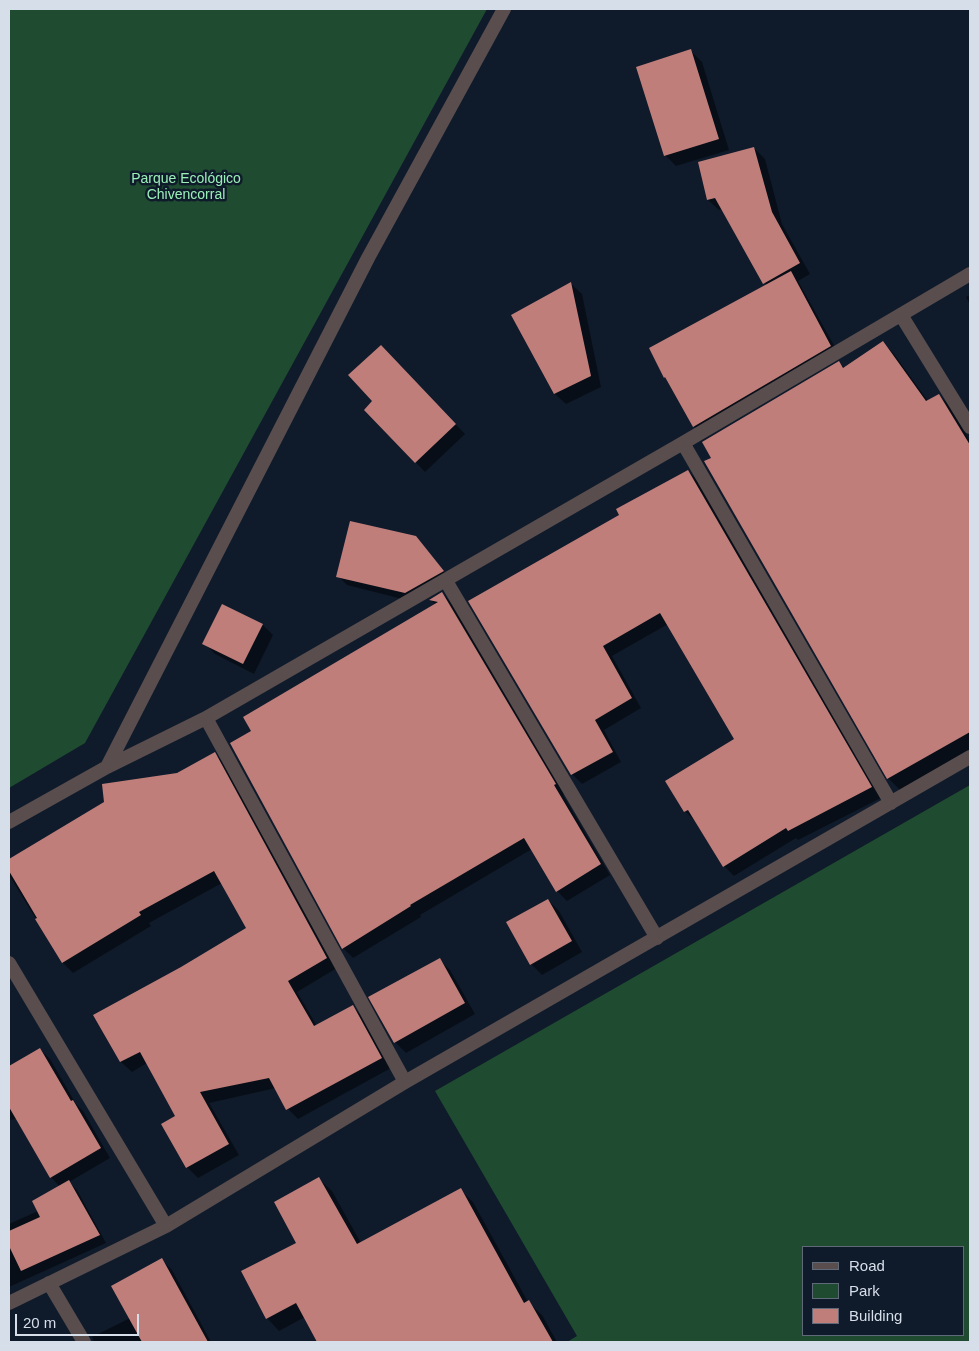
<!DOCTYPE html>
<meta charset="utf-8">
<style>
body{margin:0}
#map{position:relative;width:979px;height:1351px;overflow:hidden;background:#0f1b2b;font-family:Arial,sans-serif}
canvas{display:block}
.frame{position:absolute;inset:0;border:10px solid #d6dee9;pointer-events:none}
.legend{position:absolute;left:802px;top:1246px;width:162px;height:90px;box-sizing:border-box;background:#0f1b2b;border:1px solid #5f6977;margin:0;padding:6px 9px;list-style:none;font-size:15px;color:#d6dee9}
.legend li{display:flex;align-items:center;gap:10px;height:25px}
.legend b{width:25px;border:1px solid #5f6977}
.scale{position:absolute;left:15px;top:1314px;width:124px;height:22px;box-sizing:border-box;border:2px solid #d6dee9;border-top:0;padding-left:6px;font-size:15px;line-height:18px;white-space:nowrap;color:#d6dee9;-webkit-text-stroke:4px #0f1b2b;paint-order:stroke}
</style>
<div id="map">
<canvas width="979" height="1351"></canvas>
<div class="frame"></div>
<ul class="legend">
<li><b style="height:6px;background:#594d4e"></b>Road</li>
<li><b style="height:14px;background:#1f4b30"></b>Park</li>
<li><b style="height:14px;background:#c07e7a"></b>Building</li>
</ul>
<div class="scale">20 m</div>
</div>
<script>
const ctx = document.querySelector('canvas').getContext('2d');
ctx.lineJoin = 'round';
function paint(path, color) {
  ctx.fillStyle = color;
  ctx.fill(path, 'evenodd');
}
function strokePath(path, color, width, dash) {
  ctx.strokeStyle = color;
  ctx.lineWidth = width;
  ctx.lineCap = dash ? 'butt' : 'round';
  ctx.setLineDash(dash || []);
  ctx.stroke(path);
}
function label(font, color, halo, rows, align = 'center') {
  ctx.font = font + ' Arial,sans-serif';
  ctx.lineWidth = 5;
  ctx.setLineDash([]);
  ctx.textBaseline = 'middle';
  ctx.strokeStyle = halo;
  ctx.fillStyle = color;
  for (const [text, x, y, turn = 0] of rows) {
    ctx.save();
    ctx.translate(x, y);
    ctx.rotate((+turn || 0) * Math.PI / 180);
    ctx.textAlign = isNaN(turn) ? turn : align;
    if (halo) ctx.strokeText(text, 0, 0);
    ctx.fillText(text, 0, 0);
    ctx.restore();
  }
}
paint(new Path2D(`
 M 9,9 L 487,9 L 85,743 L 9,788 Z
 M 970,785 L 970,1342 L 567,1342 L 577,1336 L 435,1091 ZM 803,1247 L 963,1247 L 963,1335 L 803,1335 Z`), '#1f4b30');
paint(new Path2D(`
 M 691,51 L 702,62 L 729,150 L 676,166 L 665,155 Z
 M 754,148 L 765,159 L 782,224 L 810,274 L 798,281 L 840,356 L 704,436 L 694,426 L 767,286 L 723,209 L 719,210 L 708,200 Z
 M 571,284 L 582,294 L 601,387 L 566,404 L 555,394 L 513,315 Z
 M 970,295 L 970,305 L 966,297 Z
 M 883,342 L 894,354 L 928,401 L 939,395 L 950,406 L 970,441 L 970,749 L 900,790 L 888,778 L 705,462 L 839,363 L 845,368 Z
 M 381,347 L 465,434 L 425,472 L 366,410 L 374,401 Z
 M 688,471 L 698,481 L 881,798 L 798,840 L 796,838 L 734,876 L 724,866 L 695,821 L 685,811 L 667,781 L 735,739 L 668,624 L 612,656 L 641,708 L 604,730 L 621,762 L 582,784 L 572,774 L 621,516 Z
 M 415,537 L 451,580 L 414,602 L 347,585 L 338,576 Z
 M 442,593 L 452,604 L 565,794 L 563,795 L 610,875 L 567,901 L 557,891 L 532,849 L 420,915 L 421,917 L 353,958 L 343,948 L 253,731 L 436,605 L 431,600 Z
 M 263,625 L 273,635 L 254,674 L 215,654 L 204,643 Z
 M 214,753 L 225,764 L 337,968 L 297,992 L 317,1026 L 353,1007 L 363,1017 L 391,1068 L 298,1119 L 288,1109 L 276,1088 L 209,1103 L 239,1155 L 198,1178 L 187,1167 L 177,1117 L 147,1063 L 132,1072 L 121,1062 L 95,1015 L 182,968 L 248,929 L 222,883 L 149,923 L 151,926 L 73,973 L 63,963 L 9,875 L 9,861 L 106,803 L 177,775 Z
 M 548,900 L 559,911 L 582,952 L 542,975 L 531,964 Z
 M 439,959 L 450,970 L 475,1014 L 406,1053 L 395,1042 Z
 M 40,1049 L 50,1059 L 76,1104 L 83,1111 L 110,1158 L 69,1182 L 77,1190 L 106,1243 L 9,1287 L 9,1224 L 38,1211 L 60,1187 L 51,1177 L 16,1119 L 9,1120 L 9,1067 Z
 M 319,1179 L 332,1191 L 361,1243 L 460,1189 L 473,1202 L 528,1302 L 542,1315 L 557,1342 L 319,1342 L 305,1317 L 279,1331 L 267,1318 L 298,1244 Z
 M 162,1260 L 172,1270 L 211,1342 L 94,1342 L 92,1337 L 130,1318 Z`), '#0007');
paint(new Path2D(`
 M 691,49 L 719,139 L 664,156 L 636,67 Z
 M 754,147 L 772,212 L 800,263 L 763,284 L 715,198 L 707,200 L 698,162 Z
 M 791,271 L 831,346 L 693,427 L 665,377 L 664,378 L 649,348 Z
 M 571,282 L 591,376 L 554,394 L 511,315 Z
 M 883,341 L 926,401 L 939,394 L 970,445 L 970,732 L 887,779 L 704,461 L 711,458 L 702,442 L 839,361 L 843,368 Z
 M 381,345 L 456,424 L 415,463 L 364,410 L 372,401 L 348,375 Z
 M 688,470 L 872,787 L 788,831 L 786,828 L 723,867 L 688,810 L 684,812 L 665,781 L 734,739 L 660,613 L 603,646 L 632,698 L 595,720 L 613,752 L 571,775 L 468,601 L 619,515 L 616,509 Z
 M 350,521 L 416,536 L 444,571 L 405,593 L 336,577 Z
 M 442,592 L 556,784 L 554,785 L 601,864 L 556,892 L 524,838 L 410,905 L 411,906 L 342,949 L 230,743 L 251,731 L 243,717 L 438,602 L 429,600 Z
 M 222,604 L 263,624 L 243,664 L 202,644 Z
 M 215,752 L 327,958 L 288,981 L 314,1026 L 353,1005 L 382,1058 L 286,1110 L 269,1078 L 200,1092 L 229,1144 L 186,1168 L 161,1124 L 175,1116 L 140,1052 L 120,1062 L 93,1015 L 181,967 L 246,928 L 214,871 L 139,912 L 141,915 L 62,963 L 35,919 L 37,918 L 9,871 L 9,859 L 104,802 L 102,784 L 177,773 Z
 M 548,899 L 572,941 L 530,965 L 506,922 Z
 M 440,958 L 465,1003 L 394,1043 L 368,997 Z
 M 40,1048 L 71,1101 L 73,1100 L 101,1148 L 50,1178 L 9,1107 L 9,1066 Z
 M 319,1177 L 357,1244 L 461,1188 L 524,1303 L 529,1300 L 553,1342 L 317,1342 L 296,1303 L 266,1319 L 241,1271 L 296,1243 L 274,1202 Z
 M 69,1180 L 100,1235 L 21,1271 L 9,1246 L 9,1231 L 40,1217 L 32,1201 Z
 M 162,1258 L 208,1342 L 142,1342 L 111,1286 Z`), '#c07e7a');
strokePath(new Path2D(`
 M 901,315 L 970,427
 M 683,443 L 891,803
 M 446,581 L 657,938
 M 206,718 L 405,1082
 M 107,767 L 368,258 L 504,9
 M 9,822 L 107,767 L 206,718 L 683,443 L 970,274
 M 9,963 L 166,1226
 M 49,1283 L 84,1342
 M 9,1303 L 166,1226 L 405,1082 L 970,757`), '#594d4e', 14);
label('14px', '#9aefb7', '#0f1b2b', [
 ["Parque Ecológico",186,179],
 ["Chivencorral",186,195]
]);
</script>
